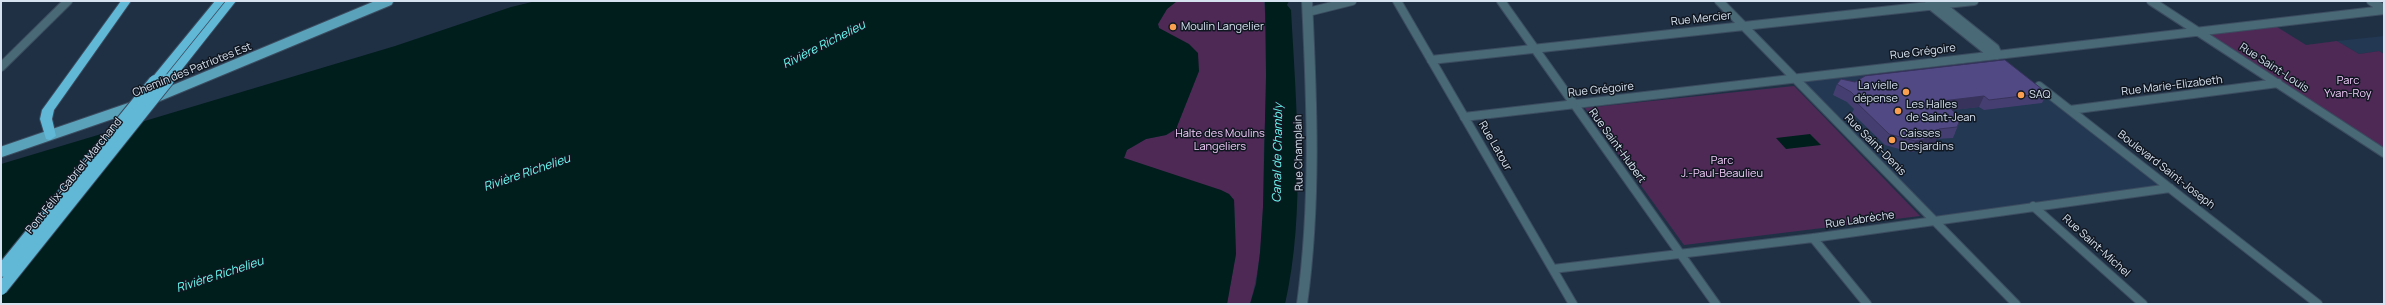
<!DOCTYPE html>
<meta charset="utf-8">
<style>
body{margin:0}
#map{position:relative;width:2385px;height:305px;overflow:hidden;background:#1f3045;font-family:Manrope,sans-serif}
canvas{display:block}
.frame{position:absolute;inset:0;border:2px solid #d7e2f0;pointer-events:none}
</style>
<div id="map">
<canvas width="2385" height="305"></canvas>
<div class="frame"></div>
</div>
<script>
const ctx = document.querySelector('canvas').getContext('2d');
ctx.lineJoin = 'round';
function paint(path, color) {
  ctx.fillStyle = color;
  ctx.fill(path, 'evenodd');
}
function strokePath(path, color, width, dash) {
  ctx.strokeStyle = color;
  ctx.lineWidth = width;
  ctx.lineCap = dash ? 'butt' : 'round';
  ctx.setLineDash(dash || []);
  ctx.stroke(path);
}
function label(font, color, halo, rows, align = 'center') {
  ctx.font = font + ' Manrope,sans-serif';
  ctx.lineWidth = 3;
  ctx.setLineDash([]);
  ctx.textBaseline = 'middle';
  ctx.strokeStyle = halo;
  ctx.fillStyle = color;
  for (const [text, x, y, turn = 0] of rows) {
    ctx.save();
    ctx.translate(x, y);
    ctx.rotate((+turn || 0) * Math.PI / 180);
    ctx.textAlign = isNaN(turn) ? turn : align;
    if (halo) ctx.strokeText(text, 0, 0);
    ctx.fillText(text, 0, 0);
    ctx.restore();
  }
}
paint(new Path2D(`
 M 2384,36 L 2384,54 L 2379,51 L 2359,54 L 2337,41 Z
 M 1998,55 L 2170,188 L 1935,220 L 1794,79 Z`), '#223853');
paint(new Path2D(`
 M 1177,1 L 1264,1 C 1269,49 1266,99 1264,147 C 1263,199 1265,253 1250,304 L 1227,304 L 1236,254 L 1234,200 L 1229,194 L 1124,158 L 1127,150 L 1146,139 L 1166,135 L 1176,129 L 1199,71 L 1170,35 L 1159,28 L 1158,24 L 1167,9 Z
 M 2269,22 L 2306,45 L 2337,41 L 2359,54 L 2379,51 L 2384,54 L 2384,153 L 2196,30 Z
 M 1794,86 L 1920,216 L 1684,245 L 1585,108 Z`), '#4e2956');
paint(new Path2D(`
 M 536,1 L 1177,1 L 1167,9 L 1158,24 L 1159,28 L 1189,44 L 1198,53 L 1199,71 L 1176,129 L 1166,135 L 1146,139 L 1127,150 L 1124,158 L 1221,190 L 1229,194 L 1234,200 L 1236,254 L 1227,304 L 1,304 L 1,164 L 395,46 L 511,7 Z
 M 1265,1 L 1289,1 L 1287,5 L 1291,10 C 1296,102 1306,214 1285,304 L 1250,304 L 1256,284 L 1260,253 L 1263,207 L 1266,75 Z
 M 1810,134 L 1821,145 L 1786,149 L 1776,138 Z`), '#001e1c');
const minor = new Path2D(`
 M 1397,1 L 1573,304
 M 1501,1 L 1716,304
 M 1719,1 L 2016,304
 M 2151,1 L 2384,153
 M 2371,1 L 2384,9
 M 1939,3 L 1995,48 L 1998,55
 M 1929,4 L 1985,49 L 1998,55
 M 1308,12 L 1352,1
 M 1431,60 L 1974,1
 M 1,67 L 68,1
 M 2039,86 L 2318,304
 M 2070,110 L 2278,83
 M 1464,117 L 2384,10
 M 2033,206 L 2143,304
 M 1813,238 L 1867,304
 M 1553,269 L 1813,238 L 2170,188`);
const tertiary = new Path2D(`
 M 1302,304 C 1316,203 1312,103 1307,1`);
const primary = new Path2D(`
 M 152,99 L 388,1
 M 1,152 L 135,106`);
const motorway = new Path2D(`
 M 121,1 L 131,1 L 54,110 L 52,119 L 56,136 L 50,140 L 46,139 L 40,119 L 42,110 Z
 M 215,1 L 225,1 L 159,83 L 151,83 L 149,81 L 151,79 Z
 M 226,1 L 236,1 L 172,82 L 164,82 L 162,80 L 164,78 Z`);
strokePath(minor, '#3c4c60', 10);
strokePath(tertiary, '#3c4c60', 12);
strokePath(primary, '#3c4c60', 12);
strokePath(motorway, '#3c4c60', 2);
strokePath(minor, '#486975', 8);
strokePath(tertiary, '#486975', 10);
strokePath(primary, '#5aa2ba', 10);
paint(motorway, '#60b8d6');
const motorwayBridge = new Path2D(`
 M 1,271 L 155,81
 M 1,289 L 168,80`);
strokePath(motorwayBridge, '#3c4c60', 14, []);
strokePath(motorwayBridge, '#60b8d6', 12);
paint(new Path2D(`
 M 1855,82 L 2047,93 L 2042,103 L 1984,110 L 1979,107 L 1952,110 L 1961,118 L 1953,138 L 1936,139 L 1933,148 L 1910,152 L 1885,145 L 1852,113 L 1854,109 L 1847,102 L 1833,95 L 1837,84 Z`), '#453f71');
paint(new Path2D(`
 M 1984,96 L 1979,107 L 1938,112 L 1942,101 Z
 M 1937,137 L 1933,148 L 1910,152 L 1915,141 Z`), '#38335c');
const building = new Path2D(`
 M 2005,60 L 2047,93 L 1989,100 L 1984,96 L 1942,101 L 1961,118 L 1957,127 L 1939,129 L 1937,137 L 1915,141 L 1889,134 L 1856,102 L 1858,99 L 1851,92 L 1837,84 L 1841,79 L 1855,82 L 1865,76 Z`);
paint(building, '#504983');
strokePath(building, '#38335c', 1);
for (const [x, y, r, color] of [
 [1173,27,4,"#fa9f4f"],
 [1906,92,4,"#fa9f4f"],
 [2021,95,4,"#fa9f4f"],
 [1898,111,4,"#fa9f4f"],
 [1892,140,4,"#fa9f4f"]
]) {
  const dot = new Path2D();
  dot.arc(x, y, r, 0, 2 * Math.PI);
  ctx.fillStyle = color;
  ctx.fill(dot);
  strokePath(dot, '#101721', 1.5);
}
label('11px', '#d7e2f0', '#101721', [
 ["Rue Mercier",1701,19,-6],
 ["Rue Grégoire",1923,52,-7],
 ["Rue Saint-Louis",2274,68,33],
 ["Chemin des Patriotes Est",192,70,-22],
 ["Rue Marie-Elizabeth",2172,86,-7],
 ["Rue Grégoire",1601,90,-6],
 ["Rue Saint-Denis",1875,145,45],
 ["Rue Latour",1495,146,60],
 ["Rue Saint-Hubert",1617,146,54],
 ["Rue Champlain",1299,153,-91],
 ["Boulevard Saint-Joseph",2166,170,38],
 ["Pont Félix-Gabriel-Marchand",74,176,-51],
 ["Rue Labrèche",1860,220,-8],
 ["Rue Saint-Michel",2096,246,42]
]);
label('11px', '#d7e2f0', '#101721', [
 ["Moulin Langelier",1181,27],
 ["La vielle",1898,86,"right"],
 ["dépense",1898,99,"right"],
 ["SAQ",2029,95],
 ["Les Halles",1906,105],
 ["de Saint-Jean",1906,118],
 ["Caisses",1900,134],
 ["Desjardins",1900,147]
], 'left');
label('11px', '#f2cbfa', '#101721', [
 ["Parc",2348,81],
 ["Yvan-Roy",2348,94],
 ["Halte des Moulins",1220,134],
 ["Langeliers",1220,147],
 ["Parc",1722,161],
 ["J.-Paul-Beaulieu",1722,174]
]);
label('italic 12px', '#6afbf2', '#101721', [
 ["Rivière Richelieu",824,45,-27],
 ["Canal de Chambly",1278,153,-89],
 ["Rivière Richelieu",527,173,-19],
 ["Rivière Richelieu",220,275,-18]
]);
</script>
